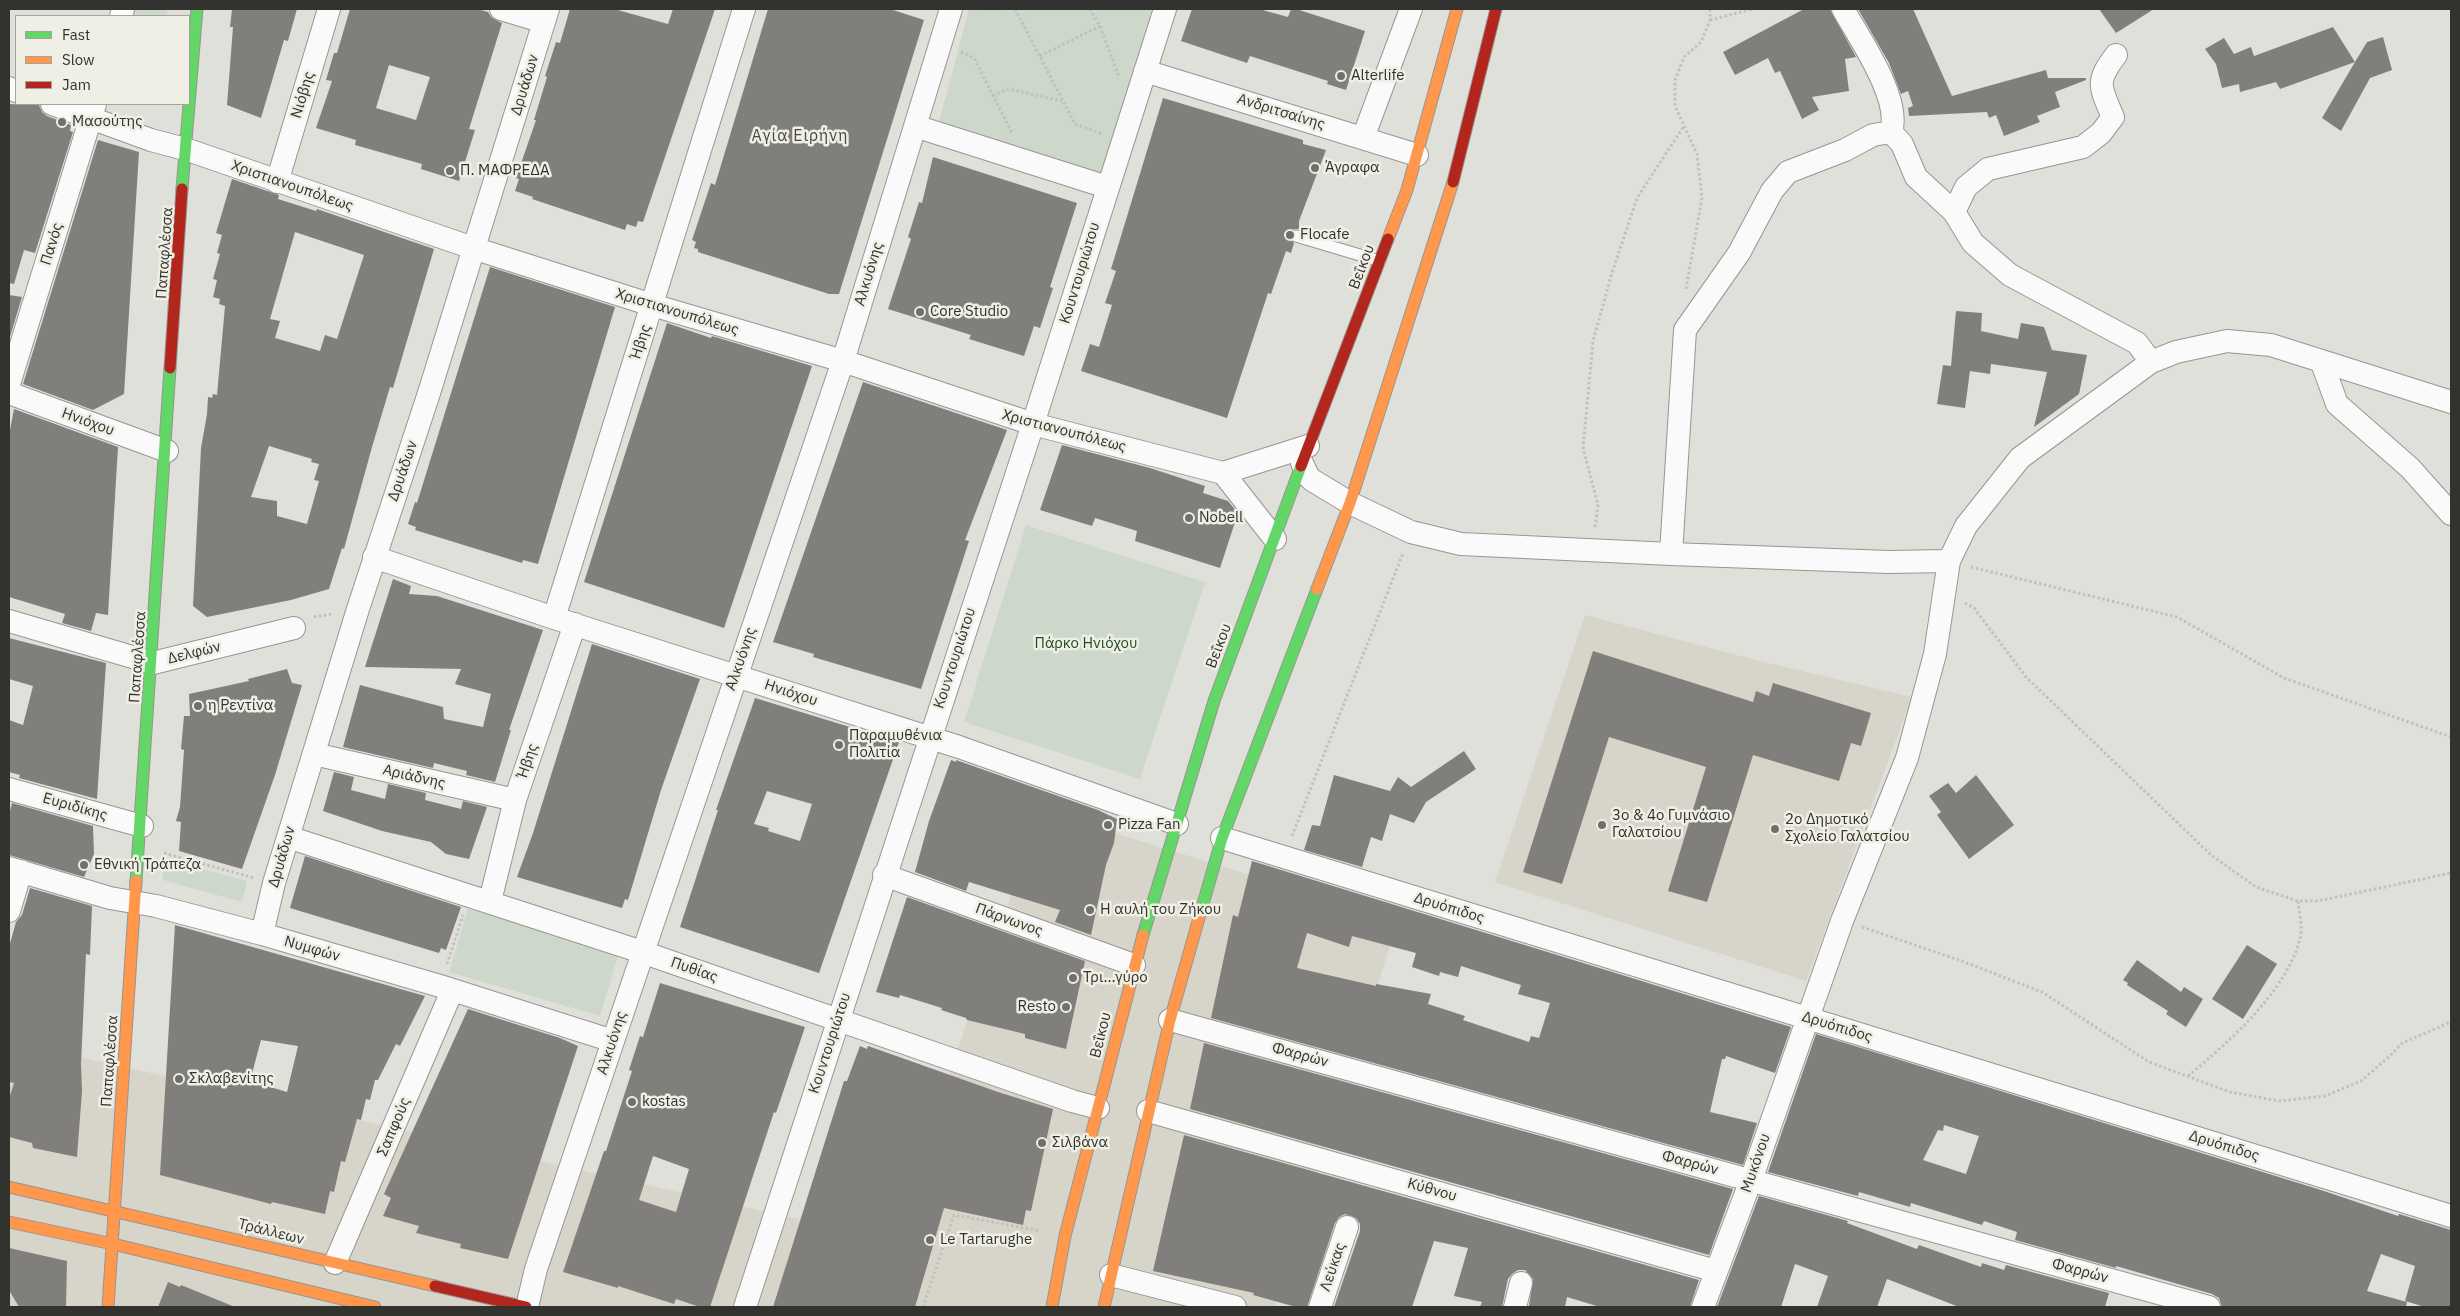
<!DOCTYPE html>
<meta charset="utf-8">
<style>
body{margin:0}
#map{position:relative;width:2460px;height:1316px;overflow:hidden;background:#e0e0db;font-family:"IBM Plex Sans",sans-serif}
canvas{display:block}
.frame{position:absolute;inset:0;border:10px solid #32322e;pointer-events:none}
.legend{position:absolute;left:15px;top:15px;width:175px;height:90px;box-sizing:border-box;background:#f0efe5;border:1px solid #a4a39c;margin:0;padding:6px 9px;list-style:none;font-size:15px;color:#32322e}
.legend li{display:flex;align-items:center;gap:10px;height:25px}
.legend b{width:25px;border:1px solid #a4a39c}
</style>
<div id="map">
<canvas width="2460" height="1316"></canvas>
<div class="frame"></div>
<ul class="legend">
<li><b style="height:6px;background:#63d668"></b>Fast</li>
<li><b style="height:6px;background:#ff974d"></b>Slow</li>
<li><b style="height:6px;background:#b3261e"></b>Jam</li>
</ul>
</div>
<script>
const ctx = document.querySelector('canvas').getContext('2d');
ctx.lineJoin = 'round';
function paint(path, color) {
  ctx.fillStyle = color;
  ctx.fill(path, 'evenodd');
}
function strokePath(path, color, width, dash) {
  ctx.strokeStyle = color;
  ctx.lineWidth = width;
  ctx.lineCap = dash ? 'butt' : 'round';
  ctx.setLineDash(dash || []);
  ctx.stroke(path);
}
function label(font, color, halo, rows, align = 'center') {
  ctx.font = font + ' "IBM Plex Sans",sans-serif';
  ctx.lineWidth = 5;
  ctx.setLineDash([]);
  ctx.textBaseline = 'middle';
  ctx.strokeStyle = halo;
  ctx.fillStyle = color;
  for (const [text, x, y, turn = 0] of rows) {
    ctx.save();
    ctx.translate(x, y);
    ctx.rotate((+turn || 0) * Math.PI / 180);
    ctx.textAlign = isNaN(turn) ? turn : align;
    if (halo) ctx.strokeText(text, 0, 0);
    ctx.fillText(text, 0, 0);
    ctx.restore();
  }
}
paint(new Path2D(`
 M 1585,615 L 1756,660 L 1912,697 L 1806,981 L 1495,882 Z
 M 1041,810 L 1398,921 L 1274,1307 L 9,1307 L 9,1041 L 891,1240 Z`), '#d7d5ca');
paint(new Path2D(`
 M 135,9 L 168,9 L 167,16 L 132,16 Z
 M 969,9 L 1152,9 L 1103,174 L 939,122 Z
 M 1026,525 L 1205,582 L 1140,779 L 964,722 Z
 M 162,858 L 247,881 L 242,902 L 163,880 Z
 M 468,909 L 619,953 L 600,1016 L 449,972 Z`), '#cdd8ca');
paint(new Path2D(`
 M 232,9 L 297,9 L 288,41 L 284,40 L 261,118 L 227,105 L 233,27 L 230,27 Z
 M 350,9 L 477,9 L 488,12 L 492,18 L 502,23 L 469,129 L 475,130 L 459,181 L 421,169 L 422,164 L 355,145 L 356,140 L 316,128 L 332,81 L 326,80 L 334,53 L 337,53 ZM 389,65 L 430,77 L 416,120 L 376,108 Z
 M 570,9 L 614,9 L 668,24 L 673,9 L 715,9 L 643,222 L 638,221 L 636,227 L 627,224 L 625,230 L 532,199 L 533,197 L 515,191 L 519,179 L 516,178 L 536,120 L 534,120 L 547,77 L 545,76 L 556,42 L 560,43 Z
 M 768,9 L 890,9 L 924,20 L 839,294 L 829,294 L 698,252 L 698,249 L 694,248 L 696,242 L 692,240 L 711,183 L 715,185 Z
 M 1192,9 L 1259,9 L 1288,17 L 1291,9 L 1296,9 L 1365,31 L 1346,90 L 1327,84 L 1328,81 L 1250,56 L 1247,63 L 1181,41 Z
 M 1804,9 L 1830,9 L 1856,57 L 1845,59 L 1849,91 L 1812,97 L 1819,110 L 1802,119 L 1780,71 L 1775,73 L 1768,58 L 1735,75 L 1723,52 Z
 M 1858,9 L 1913,9 L 1952,96 L 2046,70 L 2048,78 L 2086,78 L 2086,80 L 2055,92 L 2060,107 L 2037,116 L 2040,122 L 2004,136 L 1996,115 L 1989,118 L 1987,112 L 1909,116 L 1908,108 L 1913,106 L 1908,91 L 1901,94 L 1889,63 Z
 M 2099,9 L 2154,9 L 2116,33 Z
 M 2333,27 L 2355,62 L 2367,42 L 2383,37 L 2392,70 L 2370,78 L 2341,131 L 2322,118 L 2355,62 L 2280,89 L 2276,82 L 2240,92 L 2239,84 L 2222,88 L 2216,64 L 2205,49 L 2224,38 L 2234,54 L 2251,47 L 2254,56 Z
 M 1163,98 L 1303,140 L 1303,144 L 1326,150 L 1299,221 L 1299,229 L 1294,229 L 1289,233 L 1289,238 L 1294,243 L 1291,253 L 1286,251 L 1271,294 L 1268,293 L 1227,418 L 1081,371 L 1090,344 L 1099,347 L 1112,305 L 1105,303 L 1116,271 L 1111,269 Z
 M 9,104 L 39,105 L 42,112 L 47,116 L 71,125 L 70,131 L 73,132 L 35,253 L 24,250 L 14,284 L 9,283 Z
 M 98,140 L 139,152 L 124,394 L 93,410 L 23,384 Z
 M 933,157 L 1077,203 L 1050,287 L 1053,288 L 1040,328 L 1034,326 L 1024,356 L 969,339 L 971,335 L 888,309 L 911,239 L 908,237 L 919,202 L 922,203 Z
 M 232,179 L 279,195 L 278,199 L 316,211 L 317,209 L 434,249 L 393,388 L 390,387 L 372,447 L 344,549 L 342,548 L 329,589 L 291,600 L 207,617 L 193,606 L 201,448 L 207,414 L 208,397 L 212,398 L 213,394 L 217,395 L 225,306 L 219,304 L 220,299 L 213,297 L 217,280 L 213,279 L 220,254 L 217,253 L 222,235 L 216,233 ZM 295,232 L 364,255 L 337,339 L 325,335 L 320,351 L 275,338 L 280,321 L 270,319 ZM 269,446 L 312,459 L 311,462 L 319,464 L 314,480 L 319,481 L 307,524 L 277,516 L 277,501 L 251,497 Z
 M 490,267 L 615,307 L 538,564 L 523,560 L 522,563 L 415,530 L 416,527 L 408,524 L 415,502 L 417,503 Z
 M 9,295 L 22,297 L 9,340 Z
 M 1956,311 L 1982,313 L 1981,331 L 2018,339 L 2021,323 L 2044,327 L 2052,350 L 2087,355 L 2079,394 L 2034,427 L 2047,372 L 1991,364 L 1990,374 L 1970,371 L 1965,408 L 1937,404 L 1943,365 L 1951,366 Z
 M 667,323 L 711,338 L 712,336 L 812,366 L 724,628 L 584,582 Z
 M 863,382 L 1007,430 L 965,540 L 969,541 L 921,689 L 813,657 L 814,654 L 773,642 Z
 M 14,409 L 118,447 L 108,615 L 96,613 L 91,631 L 62,623 L 65,614 L 9,597 L 9,435 Z
 M 1062,445 L 1150,468 L 1205,486 L 1203,493 L 1228,501 L 1238,513 L 1220,568 L 1135,541 L 1137,531 L 1095,518 L 1092,526 L 1040,510 Z
 M 393,579 L 411,586 L 409,594 L 437,596 L 543,630 L 509,730 L 511,730 L 495,782 L 466,775 L 467,771 L 434,763 L 433,768 L 343,747 L 360,685 L 443,707 L 444,719 L 483,727 L 491,694 L 455,684 L 461,669 L 365,667 Z
 M 9,638 L 106,663 L 97,799 L 19,778 L 20,775 L 9,772 L 9,720 L 23,725 L 33,686 L 9,679 Z
 M 592,644 L 700,679 L 661,790 L 628,900 L 625,899 L 622,908 L 517,877 L 533,833 Z
 M 1593,651 L 1753,702 L 1756,691 L 1769,696 L 1773,683 L 1871,713 L 1861,746 L 1851,743 L 1839,781 L 1753,755 L 1707,902 L 1668,891 L 1706,767 L 1609,737 L 1562,884 L 1523,872 Z
 M 287,669 L 292,683 L 302,685 L 275,775 L 242,869 L 179,851 L 181,822 L 176,821 L 180,807 L 184,750 L 181,749 L 184,716 L 190,716 L 189,694 L 249,681 L 248,679 Z
 M 755,698 L 899,742 L 819,973 L 680,927 L 718,810 L 716,810 ZM 767,791 L 812,804 L 800,841 L 768,831 L 769,828 L 754,824 Z
 M 1464,751 L 1476,769 L 1426,802 L 1414,823 L 1390,814 L 1382,841 L 1371,837 L 1362,867 L 1304,850 L 1312,825 L 1320,826 L 1334,775 L 1390,791 L 1398,777 L 1411,787 Z
 M 951,760 L 956,762 L 956,760 L 1098,810 L 1117,819 L 1114,843 L 1106,865 L 1091,935 L 1055,922 L 1060,910 L 969,882 L 966,891 L 915,872 L 929,821 Z
 M 334,772 L 354,777 L 351,790 L 385,799 L 388,784 L 426,793 L 425,800 L 461,809 L 463,801 L 487,807 L 469,859 L 446,854 L 431,842 L 382,831 L 323,811 Z
 M 1976,775 L 2014,825 L 1969,859 L 1937,815 L 1941,812 L 1929,796 L 1948,783 L 1956,793 Z
 M 12,803 L 93,826 L 94,854 L 84,877 L 9,855 L 9,815 Z
 M 305,856 L 461,907 L 446,950 L 441,948 L 439,953 L 290,908 Z
 M 1252,861 L 1791,1027 L 1775,1073 L 1726,1056 L 1725,1059 L 1722,1059 L 1710,1112 L 1757,1123 L 1743,1165 L 1211,1018 L 1233,915 L 1238,917 ZM 1307,933 L 1349,947 L 1352,936 L 1416,953 L 1412,967 L 1439,976 L 1440,972 L 1458,977 L 1461,966 L 1521,985 L 1518,994 L 1550,1003 L 1539,1038 L 1531,1036 L 1529,1042 L 1463,1020 L 1465,1016 L 1428,1004 L 1431,994 L 1376,984 L 1376,986 L 1297,968 Z
 M 30,888 L 92,906 L 90,955 L 86,954 L 81,1064 L 82,1091 L 77,1157 L 33,1148 L 32,1143 L 9,1137 L 9,1099 L 14,1083 L 9,1082 L 9,947 L 16,922 L 22,915 Z
 M 907,897 L 1085,961 L 1066,1049 L 1025,1038 L 1025,1034 L 967,1020 L 966,1018 L 941,1010 L 942,1008 L 900,995 L 899,998 L 876,992 Z
 M 175,925 L 425,996 L 400,1046 L 396,1044 L 378,1080 L 375,1080 L 370,1100 L 366,1099 L 361,1120 L 357,1119 L 345,1162 L 341,1161 L 334,1192 L 330,1191 L 325,1214 L 272,1202 L 271,1204 L 160,1175 ZM 261,1040 L 298,1046 L 287,1092 L 250,1081 Z
 M 2247,945 L 2277,964 L 2243,1019 L 2212,999 Z
 M 2137,960 L 2181,992 L 2184,987 L 2203,999 L 2186,1027 L 2166,1014 L 2168,1011 L 2127,985 L 2128,983 L 2123,980 Z
 M 660,983 L 805,1027 L 776,1113 L 774,1112 L 710,1307 L 700,1307 L 676,1299 L 674,1304 L 618,1286 L 618,1288 L 563,1272 L 604,1151 L 606,1151 L 632,1071 L 629,1070 L 640,1036 L 643,1037 ZM 653,1156 L 689,1169 L 676,1212 L 639,1200 Z
 M 468,1009 L 560,1038 L 578,1046 L 508,1259 L 460,1248 L 461,1244 L 416,1233 L 419,1226 L 383,1216 L 391,1198 L 384,1194 Z
 M 1816,1034 L 2321,1190 L 2398,1216 L 2399,1214 L 2451,1230 L 2451,1307 L 2425,1307 L 2405,1301 L 2415,1266 L 2381,1254 L 2367,1291 L 2407,1302 L 2406,1307 L 2222,1307 L 2219,1298 L 2212,1294 L 2116,1266 L 2116,1268 L 2015,1240 L 2017,1232 L 1984,1221 L 1982,1225 L 1911,1203 L 1910,1207 L 1859,1192 L 1858,1196 L 1768,1172 ZM 1944,1125 L 1979,1136 L 1966,1174 L 1923,1160 L 1938,1130 L 1943,1131 Z
 M 1204,1043 L 1733,1189 L 1709,1255 L 1190,1109 Z
 M 860,1046 L 867,1049 L 868,1046 L 998,1092 L 1053,1109 L 1031,1211 L 1026,1210 L 1023,1225 L 944,1208 L 915,1307 L 773,1307 L 844,1081 L 847,1081 Z
 M 1184,1135 L 1699,1280 L 1690,1307 L 1600,1307 L 1567,1297 L 1565,1307 L 1533,1307 L 1529,1306 L 1533,1279 L 1525,1270 L 1518,1270 L 1512,1274 L 1508,1279 L 1502,1307 L 1480,1307 L 1482,1302 L 1454,1296 L 1468,1248 L 1434,1241 L 1412,1307 L 1334,1307 L 1360,1231 L 1360,1224 L 1356,1218 L 1345,1214 L 1339,1217 L 1335,1223 L 1307,1307 L 1296,1307 L 1253,1295 L 1254,1293 L 1153,1271 Z
 M 1759,1196 L 1848,1221 L 1847,1223 L 1917,1249 L 1919,1245 L 1981,1267 L 1982,1263 L 2004,1270 L 2006,1265 L 2109,1293 L 2105,1307 L 1959,1307 L 1887,1279 L 1877,1307 L 1817,1307 L 1828,1276 L 1795,1264 L 1781,1307 L 1717,1307 Z
 M 9,1248 L 67,1261 L 66,1307 L 19,1307 L 9,1290 Z
 M 168,1282 L 180,1287 L 181,1285 L 235,1307 L 158,1307 Z`), '#807f7c');
const lane = new Path2D(`
 M 1296,236 L 1380,261`);
const street = new Path2D(`
 M 501,9 L 544,22
 M 1843,9 C 1859,38 1902,99 1891,132
 M 121,16 L 123,9
 M 1145,71 L 1417,155
 M 9,88 L 16,91
 M 52,104 L 151,140 L 185,149 L 473,248 L 652,305 L 843,361 L 1033,424 L 1223,473 L 1308,446
 M 915,126 L 1107,187
 M 1363,138 L 1411,9
 M 277,182 L 329,9
 M 1954,212 L 1966,187 L 1988,169 L 2083,147 L 2101,133 L 2113,117 C 2100,87 2095,82 2116,55
 M 2322,363 L 2337,404 L 2410,468 L 2451,514
 M 9,384 L 95,104
 M 9,393 L 167,451
 M 1302,463 L 1308,476 L 1312,480 L 1350,503 L 1411,532 L 1461,544 L 1671,554 L 1888,562 L 1949,561 L 1966,526 L 2020,458 L 2151,362 L 2176,352 L 2227,341 L 2271,345 L 2451,402
 M 1223,473 L 1275,539
 M 1671,554 L 1685,330 L 1739,253 L 1772,191 L 1788,172 L 1845,150 L 1873,135 L 1891,132 L 1902,144 L 1916,177 L 1954,212 L 1973,243 L 2010,275 L 2137,343 L 2151,362
 M 374,557 L 554,618 L 959,747 L 1177,824
 M 554,618 L 744,9
 M 9,621 L 153,663 L 294,628
 M 314,754 L 515,800
 M 9,789 L 142,826
 M 288,837 L 642,952 L 1072,1101 L 1098,1108
 M 1222,838 L 2451,1216
 M 9,868 L 110,898 L 156,906 L 262,934 L 440,986 L 613,1041
 M 884,875 L 1134,965
 M 490,901 L 515,800 L 575,624
 M 9,911 L 21,871
 M 262,934 L 274,883 L 358,609 L 429,393 L 548,9
 M 1170,1020 L 2209,1307
 M 1148,1111 L 1716,1271
 M 335,1263 L 452,991
 M 1111,1275 L 1235,1307
 M 527,1307 L 536,1269 L 843,361 L 951,9
 M 745,1307 L 1033,424 L 1165,9
 M 1320,1307 L 1347,1227
 M 1515,1307 L 1521,1283
 M 1703,1307 L 1751,1180 L 1842,921 L 1907,758 L 1935,654 L 1949,561`);
const fast = new Path2D(`
 M 182,189 L 197,9
 M 136,881 L 170,368
 M 1201,911 L 1222,838 L 1317,589
 M 1143,935 L 1214,701 L 1301,466`);
const slow = new Path2D(`
 M 1388,239 L 1407,190 L 1457,9
 M 1317,589 L 1350,503 L 1453,182
 M 9,1187 L 435,1286
 M 9,1222 L 113,1244 L 375,1307
 M 108,1307 L 136,881
 M 1052,1307 L 1065,1236 L 1143,935
 M 1104,1307 L 1170,1020 L 1201,911`);
const jam = new Path2D(`
 M 1453,182 L 1496,9
 M 170,368 L 182,189
 M 1301,466 L 1388,239
 M 435,1286 L 526,1307`);
strokePath(lane, '#979692', 13);
strokePath(street, '#979692', 24);
strokePath(fast, '#979692', 13);
strokePath(slow, '#979692', 13);
strokePath(jam, '#979692', 13);
strokePath(new Path2D(`
 M 983,9 L 996,9
 M 1015,9 L 1075,124 L 1103,134
 M 1090,9 L 1100,26 L 1119,77
 M 1710,20 L 1752,9
 M 961,52 L 974,58 L 1012,133
 M 1040,56 L 1100,26
 M 993,96 L 1008,89 L 1062,101
 M 1686,289 L 1702,198 L 1697,154 L 1675,106 L 1675,80 L 1684,57 L 1701,42 L 1710,20 L 1710,9
 M 1595,527 L 1598,505 L 1583,448 L 1593,341 L 1612,273 L 1637,198 L 1684,126
 M 1971,567 L 2177,617 L 2284,678 L 2451,737
 M 1965,603 L 1974,608 L 2026,677 L 2211,855 L 2256,887 L 2298,901 L 2318,901 L 2451,873
 M 314,617 L 332,614
 M 1292,836 L 1403,553
 M 164,853 L 254,878
 M 1862,927 L 1959,960 L 2042,992 L 2149,1062 L 2230,1092 L 2279,1101 L 2325,1096 L 2361,1081 L 2390,1056 L 2402,1043 L 2451,1022
 M 447,964 L 463,915
 M 2188,1076 C 2229,1042 2286,992 2300,939 C 2303,927 2299,912 2298,901
 M 923,1307 L 954,1215 L 1041,1231`), '#c0c0be', 3, [2.5, 2.5]);
strokePath(lane, '#fafafa', 11);
strokePath(street, '#fafafa', 22);
strokePath(fast, '#63d668', 11);
strokePath(slow, '#ff974d', 11);
strokePath(jam, '#b3261e', 11);
for (const [x, y, r, color] of [
 [1341,76,5,"#6f6f6b"],
 [62,122,5,"#6f6f6b"],
 [1315,168,5,"#6f6f6b"],
 [450,171,5,"#6f6f6b"],
 [1290,235,5,"#6f6f6b"],
 [920,312,5,"#6f6f6b"],
 [1189,518,5,"#6f6f6b"],
 [198,706,5,"#6f6f6b"],
 [839,745,5,"#6f6f6b"],
 [1108,825,5,"#6f6f6b"],
 [1602,825,5,"#6f6f6b"],
 [1775,829,5,"#6f6f6b"],
 [84,865,5,"#6f6f6b"],
 [1090,910,5,"#6f6f6b"],
 [1073,978,5,"#6f6f6b"],
 [1066,1007,5,"#6f6f6b"],
 [179,1079,5,"#6f6f6b"],
 [632,1102,5,"#6f6f6b"],
 [1042,1143,5,"#6f6f6b"],
 [930,1240,5,"#6f6f6b"]
]) {
  const dot = new Path2D();
  dot.arc(x, y, r, 0, 2 * Math.PI);
  ctx.fillStyle = color;
  ctx.fill(dot);
  strokePath(dot, '#f0efe5', 2);
}
label('15px', '#32322e', '#f0efe5', [
 ["Alterlife",1351,76],
 ["Μασούτης",72,122],
 ["Άγραφα",1325,168],
 ["Π. ΜΑΦΡΕΔΑ",460,171],
 ["Flocafe",1300,235],
 ["Core Studio",930,312],
 ["Nobell",1199,518],
 ["η Ρεντίνα",208,706],
 ["Παραμυθένια",849,736],
 ["Πολιτία",849,753],
 ["3ο & 4ο Γυμνάσιο",1612,816],
 ["Γαλατσίου",1612,833],
 ["2ο Δημοτικό",1785,820],
 ["Σχολείο Γαλατσίου",1785,837],
 ["Pizza Fan",1118,825],
 ["Εθνική Τράπεζα",94,865],
 ["Η αυλή του Ζήκου",1100,910],
 ["Τρι...γύρο",1083,978],
 ["Resto",1056,1007,"right"],
 ["Σκλαβενίτης",189,1079],
 ["kostas",642,1102],
 ["Σιλβάνα",1052,1143],
 ["Le Tartarughe",940,1240]
], 'left');
label('15px', '#32322e', '#f0efe5', [
 ["Δρυάδων",525,85,-73],
 ["Νιόβης",303,95,-73],
 ["Ανδριτσαίνης",1281,112,17],
 ["Χριστιανουπόλεως",292,186,19],
 ["Πανός",52,244,-73],
 ["Παπαφλέσσα",165,253,-86],
 ["Βεΐκου",1362,267,-69],
 ["Κουντουριώτου",1080,273,-73],
 ["Αλκυόνης",869,274,-73],
 ["Χριστιανουπόλεως",677,312,17],
 ["Ήβης",641,342,-72],
 ["Ηνιόχου",88,422,20],
 ["Χριστιανουπόλεως",1064,431,15],
 ["Δρυάδων",403,471,-71],
 ["Βεΐκου",1219,646,-69],
 ["Δελφών",194,653,-14],
 ["Παπαφλέσσα",138,657,-86],
 ["Κουντουριώτου",955,658,-72],
 ["Αλκυόνης",741,659,-71],
 ["Ηνιόχου",791,693,18],
 ["Ήβης",528,761,-71],
 ["Αριάδνης",414,777,13],
 ["Ευριδίκης",75,807,16],
 ["Δρυάδων",282,857,-74],
 ["Δρυόπιδος",1449,908,17],
 ["Πάρνωνος",1009,920,20],
 ["Νυμφών",312,949,16],
 ["Πυθίας",694,970,19],
 ["Δρυόπιδος",1837,1027,17],
 ["Βεΐκου",1101,1035,-76],
 ["Αλκυόνης",612,1043,-72],
 ["Κουντουριώτου",830,1043,-72],
 ["Φαρρών",1300,1055,15],
 ["Παπαφλέσσα",110,1061,-86],
 ["Σαπφούς",394,1127,-67],
 ["Δρυόπιδος",2224,1146,17],
 ["Φαρρών",1690,1163,15],
 ["Μυκόνου",1756,1163,-71],
 ["Κύθνου",1432,1190,16],
 ["Τράλλεων",271,1232,14],
 ["Λεύκας",1333,1267,-71],
 ["Φαρρών",2080,1271,15]
]);
label('15px', '#204e24', '#f0efe5', [
 ["Πάρκο Ηνιόχου",1086,644]
]);
ctx.letterSpacing = '1px';
label('16px', '#4b4a42', '#f0efe5', [
 ["Αγία Ειρήνη",800,136]
]);
ctx.letterSpacing = '0px';
</script>
